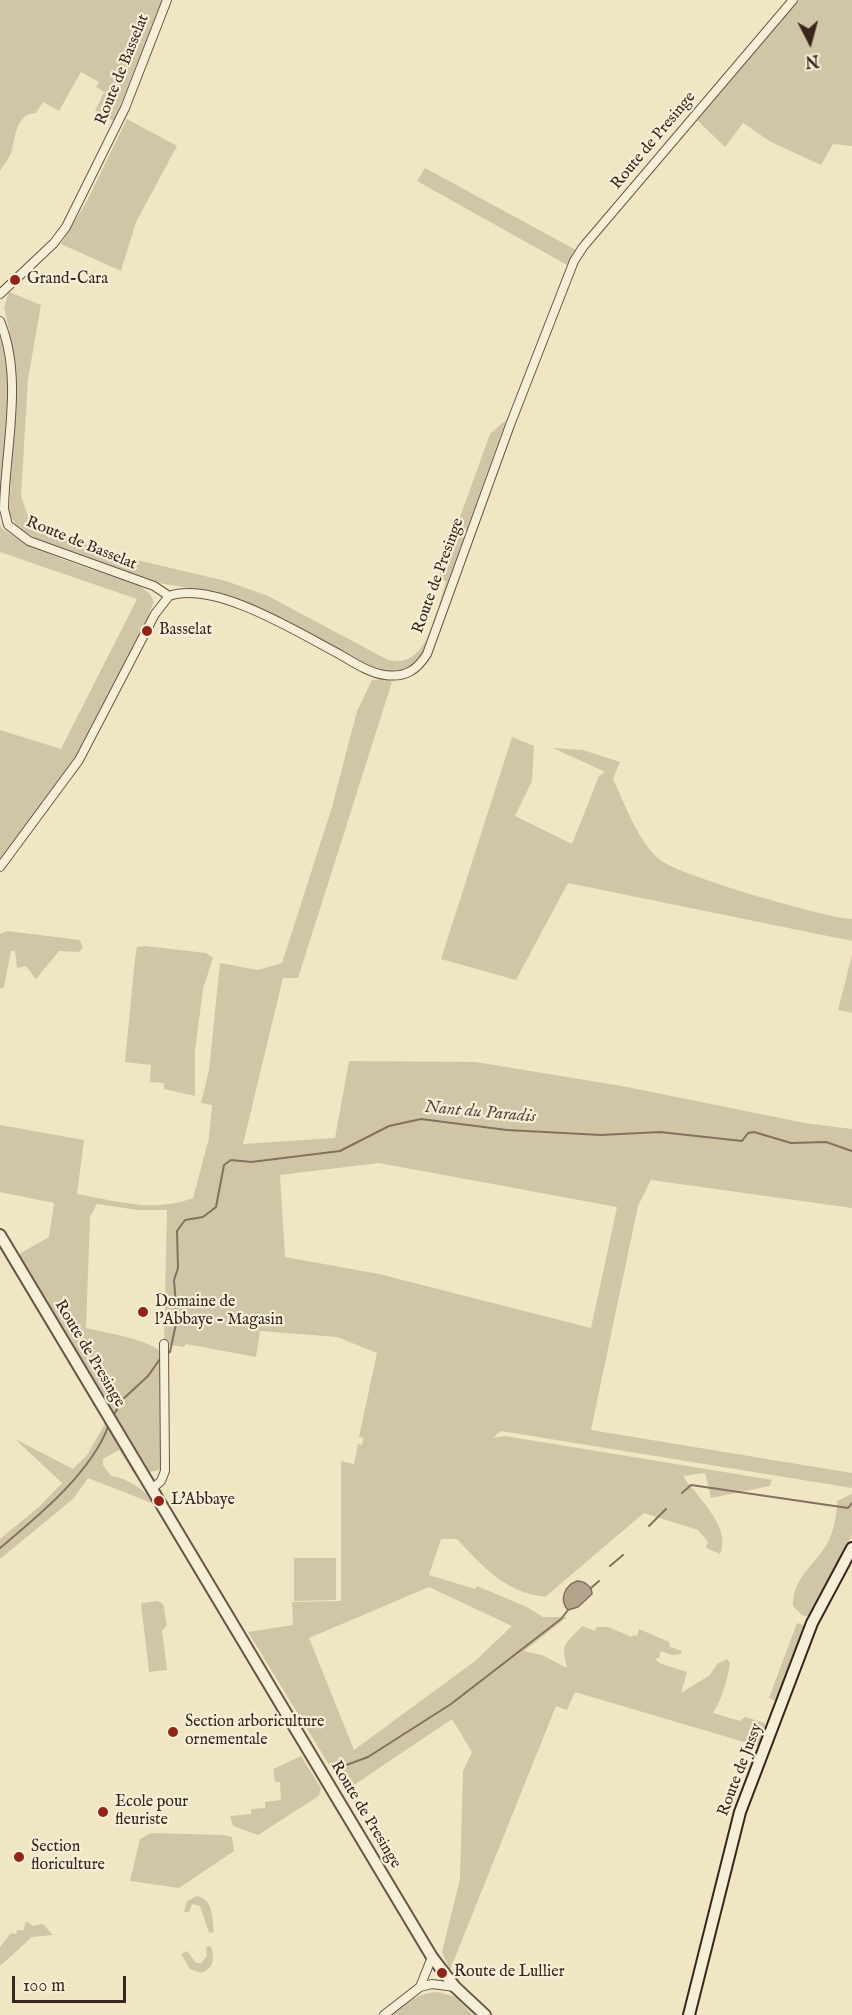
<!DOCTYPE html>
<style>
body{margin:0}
#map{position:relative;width:852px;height:2015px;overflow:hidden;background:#f1e6c3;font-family:"IM FELL English",serif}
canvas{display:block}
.north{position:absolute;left:780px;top:12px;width:60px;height:60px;-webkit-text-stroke:4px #f6efd8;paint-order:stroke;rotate:174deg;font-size:16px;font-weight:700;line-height:24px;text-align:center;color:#37261e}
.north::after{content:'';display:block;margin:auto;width:21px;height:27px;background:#37261e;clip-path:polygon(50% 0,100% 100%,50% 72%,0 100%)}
.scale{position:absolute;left:12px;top:1976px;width:114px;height:27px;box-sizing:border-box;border:3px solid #37261e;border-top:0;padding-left:8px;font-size:18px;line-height:21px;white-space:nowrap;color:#37261e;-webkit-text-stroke:4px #f6efd8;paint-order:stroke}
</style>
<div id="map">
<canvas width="852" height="2015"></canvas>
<div class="north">N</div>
<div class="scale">100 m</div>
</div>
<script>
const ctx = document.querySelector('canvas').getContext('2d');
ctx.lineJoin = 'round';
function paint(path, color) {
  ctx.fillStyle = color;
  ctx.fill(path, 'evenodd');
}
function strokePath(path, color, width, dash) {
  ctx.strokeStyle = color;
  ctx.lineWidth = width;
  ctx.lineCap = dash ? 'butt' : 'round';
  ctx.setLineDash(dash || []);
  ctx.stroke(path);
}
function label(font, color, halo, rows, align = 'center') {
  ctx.font = font + ' "IM FELL English",serif';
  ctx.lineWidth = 4.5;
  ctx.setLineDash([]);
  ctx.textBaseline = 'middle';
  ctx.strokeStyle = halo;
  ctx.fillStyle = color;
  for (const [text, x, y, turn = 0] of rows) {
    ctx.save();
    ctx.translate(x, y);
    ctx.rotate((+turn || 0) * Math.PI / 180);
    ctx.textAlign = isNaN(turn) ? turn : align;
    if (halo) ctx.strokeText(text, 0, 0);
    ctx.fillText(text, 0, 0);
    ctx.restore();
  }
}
paint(new Path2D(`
 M 0,0 L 162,0 L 114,121 L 95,111 L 104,92 L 96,87 L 99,82 L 81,72 L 59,111 L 43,102 L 36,113 C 16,114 16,135 12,150 C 11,156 4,165 0,171 Z
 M 799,0 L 852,0 L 852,146 L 833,144 L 821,165 L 771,142 L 743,123 L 725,147 L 697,120 Z
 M 127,119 L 177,146 L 136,222 L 121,271 L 61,244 L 87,201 Z
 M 425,168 L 576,250 L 567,265 L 417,181 Z
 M 9,292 L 41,305 L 28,379 L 21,496 L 28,516 L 47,529 L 107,553 L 226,581 L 268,596 L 388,660 C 429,670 436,610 446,582 L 439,575 L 490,434 L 506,420 L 421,656 L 405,670 L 394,672 L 378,670 L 288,621 L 256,608 L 209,591 L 158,583 L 48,544 L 19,530 L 9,513 L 15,410 L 12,343 L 4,307 Z
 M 0,332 C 17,377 5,444 0,491 Z
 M 0,523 L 1,528 C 42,557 93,569 139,585 L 150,594 L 154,602 L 134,651 L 78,754 L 0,858 L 0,730 L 61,749 L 137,599 L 0,552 Z
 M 385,679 L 392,682 L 298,978 L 283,978 L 243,1144 L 335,1138 L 349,1061 L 476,1062 L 627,1087 L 805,1123 L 852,1129 L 852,1208 L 651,1180 L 638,1206 L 591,1430 L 852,1473 L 852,1488 L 501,1431 L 493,1438 L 505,1436 L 852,1493 L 772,1480 L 770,1486 L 711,1498 L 705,1473 L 683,1476 C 698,1498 732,1527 720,1554 L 706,1548 L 708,1542 L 698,1530 L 644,1513 L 545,1597 C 505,1592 483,1567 457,1539 L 441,1539 L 429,1575 L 475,1589 L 477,1586 L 527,1607 L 543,1617 L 567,1617 L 524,1651 L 542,1655 L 567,1668 C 561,1642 564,1646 582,1626 L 595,1631 L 596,1627 L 608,1627 L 632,1637 L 633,1635 L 637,1636 L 639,1629 L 669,1642 L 670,1647 L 682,1651 L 681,1654 L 672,1655 L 661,1651 L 659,1658 L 655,1658 L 659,1663 L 687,1672 L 681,1693 L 710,1675 L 717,1664 L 727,1659 L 730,1663 C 727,1682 723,1696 713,1713 L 740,1721 L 745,1717 L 765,1723 L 765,1729 L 776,1701 L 769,1698 L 797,1623 L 806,1626 L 761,1747 L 575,1692 L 567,1710 L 556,1706 L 450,1970 L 442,1952 L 460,1879 L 463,1771 L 472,1752 L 452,1719 L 345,1791 L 248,1632 L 293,1625 L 292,1602 L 341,1601 L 341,1461 L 354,1464 L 358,1444 L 362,1445 L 363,1438 L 359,1437 L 377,1353 L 337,1337 L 260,1331 L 256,1357 L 186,1344 L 184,1347 L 164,1344 L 167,1210 L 138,1210 L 97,1204 L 90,1217 L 86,1328 C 103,1332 153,1340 161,1353 L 160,1470 L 150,1472 L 19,1254 L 49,1237 L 54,1203 L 0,1192 L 0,1125 L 84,1140 L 77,1194 C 117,1201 153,1213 193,1198 L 209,1138 L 212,1105 L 201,1103 L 209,1070 L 220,963 L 258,970 L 282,963 L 332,807 L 357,711 L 372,680 ZM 379,1163 L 617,1207 L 591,1328 L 379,1274 L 285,1257 L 280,1175 ZM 429,1587 L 512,1626 L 475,1661 L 354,1750 L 309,1638 Z
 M 512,737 L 534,746 L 532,781 L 515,816 L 572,844 L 599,776 L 605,772 L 553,748 L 583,750 L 620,762 L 613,779 C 625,804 637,840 659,859 C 676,875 826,918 852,919 L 852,941 L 568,883 L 516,980 L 441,959 Z
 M 7,931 L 80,940 L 83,948 L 79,952 L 59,951 L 36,979 L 26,966 L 17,968 L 15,951 L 11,951 L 4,987 L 0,989 L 0,934 Z
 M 145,946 L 206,953 L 213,958 L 203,989 L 195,1051 L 195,1096 L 164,1089 L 164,1083 L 150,1082 L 151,1065 L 125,1062 L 135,958 L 137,947 Z
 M 852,955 L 852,1013 L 838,1010 Z
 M 106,1422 L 138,1474 L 135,1475 L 119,1450 L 103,1459 L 103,1465 L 111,1476 C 123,1476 150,1492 154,1504 L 88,1478 L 73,1499 L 0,1559 L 0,1539 L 40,1506 L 62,1483 L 15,1439 L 73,1469 L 87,1455 Z
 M 852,1494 L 852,1535 L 810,1617 L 802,1615 L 793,1606 C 792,1578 815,1565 828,1542 C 834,1529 837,1514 837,1501 Z
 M 294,1558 L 336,1558 L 336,1600 L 294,1601 Z
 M 157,1601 L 163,1604 L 167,1625 L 162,1631 L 167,1670 L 149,1672 L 141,1603 Z
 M 301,1756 L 321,1788 L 319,1796 L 258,1835 L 233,1826 L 230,1816 L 251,1814 L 251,1809 L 265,1808 L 265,1802 L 281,1800 L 280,1782 L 275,1782 L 273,1769 Z
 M 151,1833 L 223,1835 L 232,1837 L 234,1851 L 179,1888 L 130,1881 L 140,1839 Z
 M 197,1896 C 214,1900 212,1918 214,1932 L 209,1933 L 200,1906 L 192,1904 L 189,1912 L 184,1912 L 187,1901 Z
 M 28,1922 L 33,1926 L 43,1924 L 53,1935 L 32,1937 L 0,1966 L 0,1947 L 11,1933 L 16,1934 L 17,1930 L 24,1930 L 25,1923 Z
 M 211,1946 C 214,1958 215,1968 201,1973 L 190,1969 L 181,1954 L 187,1951 L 196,1963 L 201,1963 L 207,1956 L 206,1947 Z
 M 439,1992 L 455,1997 L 473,2015 L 391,2015 C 406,2003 419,1992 439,1992 Z`), '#d1c5a7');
const water = new Path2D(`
 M 577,1581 C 584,1581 592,1586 592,1594 L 578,1607 L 568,1610 C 559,1600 564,1586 577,1581 Z`);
paint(water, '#b2a58b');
strokePath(water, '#81725f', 1.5);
strokePath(new Path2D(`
 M 167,1354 L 170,1352 L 177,1319 L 174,1280 L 178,1268 L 177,1231 L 185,1220 L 203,1217 L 216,1207 L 224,1165 L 231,1160 L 251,1162 L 340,1151 L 389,1126 L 421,1119 L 507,1130 L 601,1135 L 660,1132 L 742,1141 L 748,1133 L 754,1132 L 791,1143 L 826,1142 L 852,1151
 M 115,1413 L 122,1400 L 148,1376 L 162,1356
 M 682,1493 L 691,1485 L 848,1508 L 852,1503
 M 649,1526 L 666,1509
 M 0,1548 C 38,1516 90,1474 108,1427
 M 610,1566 L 623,1555
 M 591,1588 L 599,1581
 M 338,1768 L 368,1757 L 451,1704 L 561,1619 L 568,1610`), '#81725f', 2);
const minor = new Path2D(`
 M 0,294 L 54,243 L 66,227 L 125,108 L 167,0
 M 0,321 C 24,379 5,448 4,509 L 8,525 L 29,541 L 154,586 L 169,596
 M 0,867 L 79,760 L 155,614 L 169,596 C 215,580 299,633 339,654 C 353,662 369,673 385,675 C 405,678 417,670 427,654 L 510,425 L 574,261 L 583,247 L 793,0
 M 153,1488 L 161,1481 L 165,1471 L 164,1344
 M 420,1987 L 432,1984 L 455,1987
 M 384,2015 L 420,1987 L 432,1957`);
const tertiary = new Path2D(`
 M 0,1235 L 432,1957 L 455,1987 L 485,2015`);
const secondary = new Path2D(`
 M 689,2015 L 740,1812 L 812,1623 L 852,1548`);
strokePath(minor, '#665647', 10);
strokePath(tertiary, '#665647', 14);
strokePath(secondary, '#37261e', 14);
strokePath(minor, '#f6efd8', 8);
strokePath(tertiary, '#f6efd8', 10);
strokePath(secondary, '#f6efd8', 10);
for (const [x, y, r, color] of [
 [15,280,6,"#8f2418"],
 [147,631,6,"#8f2418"],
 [143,1312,6,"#8f2418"],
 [159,1501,6,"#8f2418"],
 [173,1732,6,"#8f2418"],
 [103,1812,6,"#8f2418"],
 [19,1857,6,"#8f2418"],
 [442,1973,6,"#8f2418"]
]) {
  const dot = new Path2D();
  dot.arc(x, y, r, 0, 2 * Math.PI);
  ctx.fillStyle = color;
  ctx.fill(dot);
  strokePath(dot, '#f6efd8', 2);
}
label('16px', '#37261e', '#f6efd8', [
 ["Route de Basselat",123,70,-68],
 ["Route de Presinge",654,141,-50],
 ["Route de Basselat",81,544,22],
 ["Route de Presinge",439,576,-70],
 ["Route de Presinge",89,1354,59],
 ["Route de Jussy",741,1770,-69],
 ["Route de Presinge",365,1815,59]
]);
label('16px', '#37261e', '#f6efd8', [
 ["Grand-Cara",27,280],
 ["Basselat",159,631],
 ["Domaine de",155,1303],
 ["l'Abbaye - Magasin",155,1321],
 ["L'Abbaye",171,1501],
 ["Section arboriculture",185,1723],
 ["ornementale",185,1741],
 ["Ecole pour",115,1803],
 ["fleuriste",115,1821],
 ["Section",31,1848],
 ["floriculture",31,1866],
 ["Route de Lullier",454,1973]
], 'left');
label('italic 18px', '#5c4c3f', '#f6efd8', [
 ["Nant du Paradis",480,1113,5]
]);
</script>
